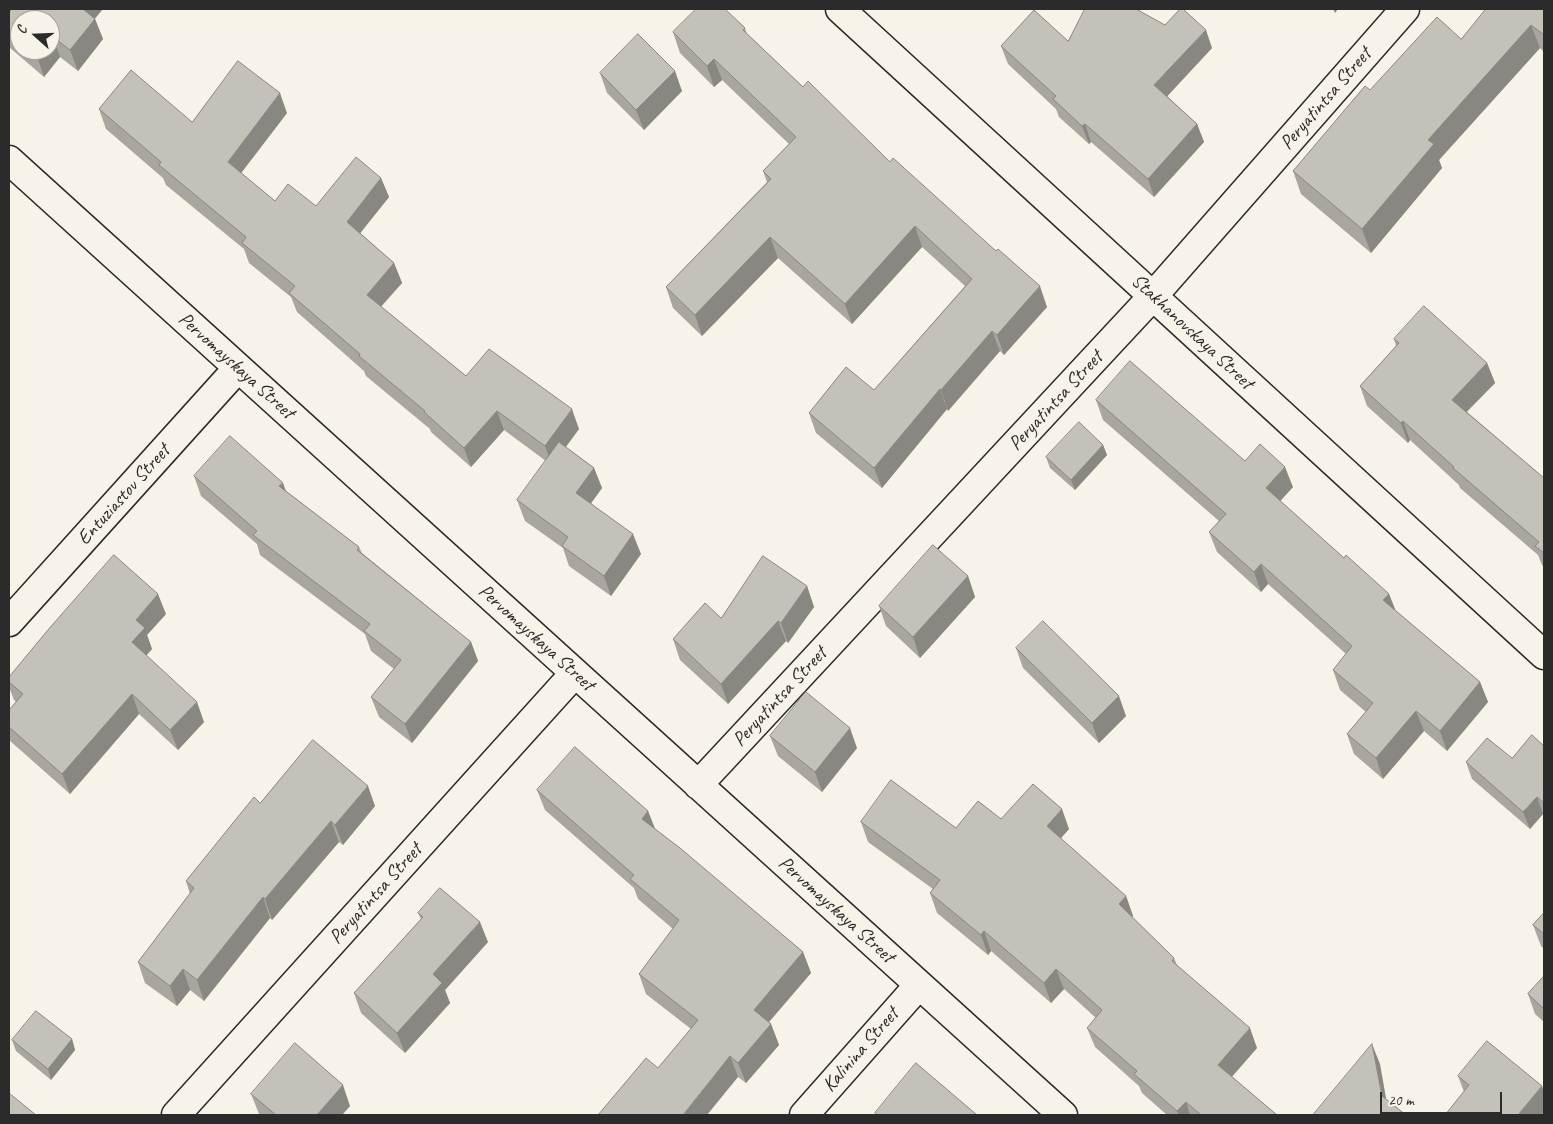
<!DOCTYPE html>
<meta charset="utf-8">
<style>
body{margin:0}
#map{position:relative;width:1553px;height:1124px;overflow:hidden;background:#f7f3e8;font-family:Caveat,sans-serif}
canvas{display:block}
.frame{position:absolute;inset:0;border:10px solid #2b2b2b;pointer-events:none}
.north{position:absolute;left:10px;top:10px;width:50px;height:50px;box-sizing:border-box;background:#f7f3e8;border:1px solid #a5a39c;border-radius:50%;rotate:290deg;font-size:14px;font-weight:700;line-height:20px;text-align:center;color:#2b2b2b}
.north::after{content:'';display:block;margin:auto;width:18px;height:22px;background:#2b2b2b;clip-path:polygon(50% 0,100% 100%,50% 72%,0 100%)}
.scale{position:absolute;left:1380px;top:1092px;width:122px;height:22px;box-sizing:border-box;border:2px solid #2b2b2b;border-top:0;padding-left:6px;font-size:15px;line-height:18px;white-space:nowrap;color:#2b2b2b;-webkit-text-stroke:4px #f7f3e8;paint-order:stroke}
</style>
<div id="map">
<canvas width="1553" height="1124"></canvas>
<div class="frame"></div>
<div class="north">С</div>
<div class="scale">20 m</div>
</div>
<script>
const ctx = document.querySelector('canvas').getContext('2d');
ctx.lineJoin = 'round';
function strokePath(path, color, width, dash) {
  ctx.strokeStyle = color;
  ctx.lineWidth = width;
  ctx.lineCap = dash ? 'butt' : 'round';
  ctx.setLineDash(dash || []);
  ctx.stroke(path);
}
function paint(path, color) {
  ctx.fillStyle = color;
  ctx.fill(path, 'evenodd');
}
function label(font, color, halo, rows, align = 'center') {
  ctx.font = font + ' Caveat,sans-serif';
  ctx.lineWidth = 4;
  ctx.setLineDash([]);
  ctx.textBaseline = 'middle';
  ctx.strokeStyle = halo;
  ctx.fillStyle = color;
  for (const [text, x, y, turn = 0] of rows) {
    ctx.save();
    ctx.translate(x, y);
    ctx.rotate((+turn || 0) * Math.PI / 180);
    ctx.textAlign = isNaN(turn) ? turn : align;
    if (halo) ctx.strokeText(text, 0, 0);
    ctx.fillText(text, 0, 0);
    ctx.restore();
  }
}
const minor = new Path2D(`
 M 840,9 L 1544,655
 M 9,160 L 1063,1115
 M 9,622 L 238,368
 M 698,785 L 1153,296 L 1405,9
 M 176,1115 L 575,673
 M 804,1115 L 919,985`);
strokePath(minor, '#2b2b2b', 31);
strokePath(minor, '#f7f3e8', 28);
paint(new Path2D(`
 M 1544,9 L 1544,52 L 1540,48 L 1439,160 L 1442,168 L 1371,253 L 1301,194 L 1293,171 L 1370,90 L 1461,39 Z
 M 9,13 L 95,19 L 103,39 L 78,71 L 60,57 L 44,77 L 9,47 ZM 20,20 L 50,50 L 20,50 Z
 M 1165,25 L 1212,48 L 1167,96 L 1197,124 L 1204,142 L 1154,197 L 1091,142 L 1089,144 L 1059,117 L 1056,109 L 1008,64 L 1001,46 L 1068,41 Z
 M 745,28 L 747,34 L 803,87 L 890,162 L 1047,307 L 1004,355 L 1000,351 L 948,411 L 947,409 L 882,488 L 816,433 L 809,413 L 874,390 L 965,286 L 922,247 L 852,324 L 778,258 L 702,336 L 673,308 L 666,287 L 767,182 L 763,171 L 789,144 L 722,80 L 714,87 L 680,53 L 673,32 Z
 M 600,73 L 682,91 L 644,130 L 607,93 Z
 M 99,109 L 192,122 L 287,113 L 241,173 L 275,201 L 316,206 L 381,178 L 389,197 L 360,233 L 394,263 L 402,283 L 381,307 L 466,376 L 579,429 L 566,447 L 594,468 L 602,488 L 591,503 L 641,554 L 611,596 L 569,566 L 563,548 L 525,521 L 517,500 L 546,461 L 504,430 L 471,467 L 431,432 L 430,429 L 366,376 L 364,371 L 297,312 L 291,297 L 249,263 L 244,249 L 166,185 L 163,178 L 106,129 Z
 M 1394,339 L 1487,363 L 1495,383 L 1467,412 L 1544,478 L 1544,567 L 1542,565 L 1538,555 L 1460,488 L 1459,485 L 1410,440 L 1408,443 L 1367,406 L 1360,386 L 1396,346 Z
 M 1096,400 L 1245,461 L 1293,487 L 1280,501 L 1344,558 L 1389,594 L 1395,610 L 1480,682 L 1488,702 L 1447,751 L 1424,731 L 1383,779 L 1354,754 L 1347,734 L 1366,712 L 1340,690 L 1333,670 L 1346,654 L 1268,584 L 1261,592 L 1217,552 L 1209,532 L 1219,521 L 1103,420 Z
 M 1103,445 L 1107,455 L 1075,490 L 1050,468 L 1046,457 Z
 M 194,476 L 286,491 L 359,547 L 362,553 L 471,642 L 478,661 L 412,743 L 379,717 L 371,697 L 394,669 L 371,651 L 365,634 L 260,555 L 257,544 L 201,496 Z
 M 968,576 L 975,597 L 920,658 L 886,626 L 879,606 Z
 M 807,586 L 814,607 L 788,643 L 786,641 L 728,704 L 680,660 L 673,639 L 721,618 Z
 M 166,614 L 147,635 L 152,649 L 146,655 L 204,722 L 178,750 L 139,714 L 70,794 L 9,740 L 9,710 L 16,702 L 14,700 L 9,687 L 9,677 Z
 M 1016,648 L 1126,716 L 1099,743 L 1023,668 Z
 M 770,736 L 857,748 L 822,792 L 778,756 Z
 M 1544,746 L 1544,815 L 1543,814 L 1530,829 L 1472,779 L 1466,762 L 1512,758 Z
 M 537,790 L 648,811 L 654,828 L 803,952 L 811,973 L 769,1022 L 771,1024 L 779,1045 L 746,1083 L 738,1077 L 658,1068 L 691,1029 L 646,994 L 639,974 L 673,929 L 638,899 L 634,888 L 545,810 Z
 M 260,803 L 375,806 L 343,845 L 339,842 L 272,920 L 270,918 L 204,1001 L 190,990 L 177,1006 L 145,983 L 138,962 L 190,894 L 186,881 Z
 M 1001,819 L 1069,829 L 1060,839 L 1126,896 L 1133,916 L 1132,917 L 1174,958 L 1177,965 L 1257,1048 L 1232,1077 L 1277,1115 L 1167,1115 L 1142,1093 L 1139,1086 L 1095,1047 L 1087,1028 L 1096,1018 L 1064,989 L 1051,1003 L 991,951 L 988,955 L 937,913 L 930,893 L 933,889 L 868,842 L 861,822 L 956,828 Z
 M 418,913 L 488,942 L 445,990 L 450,1003 L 405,1053 L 361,1013 L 354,993 L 421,919 Z
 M 1544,913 L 1544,949 L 1541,946 L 1533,925 Z
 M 1544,976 L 1544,1022 L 1535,1014 L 1528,994 Z
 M 72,1039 L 75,1050 L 51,1080 L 16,1051 L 12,1040 Z
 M 1458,1076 L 1542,1086 L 1544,1093 L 1544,1112 L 1541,1115 L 1445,1115 L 1464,1092 Z
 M 251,1094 L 350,1106 L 342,1115 L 260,1115 L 259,1114 Z`), '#a9a69f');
paint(new Path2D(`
 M 82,9 L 103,9 L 88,27 Z
 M 1333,9 L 1338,9 L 1335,13 Z
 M 95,19 L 103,39 L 78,71 L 70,50 Z
 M 1531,25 L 1540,48 L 1439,160 L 1442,168 L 1371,253 L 1362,229 L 1428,140 Z
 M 1206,30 L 1212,48 L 1161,103 L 1154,85 Z
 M 53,37 L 60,57 L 44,77 L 37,56 L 42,50 L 50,50 L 50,40 Z
 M 714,59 L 722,80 L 714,87 L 707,66 Z
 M 675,71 L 682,91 L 644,130 L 636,110 Z
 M 280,93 L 287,113 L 235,181 L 228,162 Z
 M 1085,124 L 1091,142 L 1089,144 L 1082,126 Z
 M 1197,124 L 1204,142 L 1154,197 L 1148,179 Z
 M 381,178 L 389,197 L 354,241 L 347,222 Z
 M 915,226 L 922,247 L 852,324 L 845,304 Z
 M 770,237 L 778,258 L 702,336 L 695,315 Z
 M 394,263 L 402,283 L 374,314 L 367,295 Z
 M 1040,286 L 1047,307 L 1004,355 L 997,335 Z
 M 992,331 L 1000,351 L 948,411 L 941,390 Z
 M 1487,363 L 1495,383 L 1459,419 L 1452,400 Z
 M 940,389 L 947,409 L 882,488 L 874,468 Z
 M 572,409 L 579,429 L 552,465 L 545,446 Z
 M 497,411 L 504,430 L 471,467 L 464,448 Z
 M 1403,421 L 1410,440 L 1408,443 L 1401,423 Z
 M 1103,445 L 1107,455 L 1075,490 L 1071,480 Z
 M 1285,467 L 1293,487 L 1273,509 L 1266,488 Z
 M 594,468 L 602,488 L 584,513 L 576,493 Z
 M 283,483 L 290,502 L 279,486 Z
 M 633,534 L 641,554 L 611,596 L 604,576 Z
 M 1261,564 L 1268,584 L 1261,592 L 1254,572 Z
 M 968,576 L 975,597 L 920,658 L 913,637 Z
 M 807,586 L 814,607 L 788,643 L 781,623 Z
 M 158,594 L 166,614 L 147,635 L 152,649 L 140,663 L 132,642 L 136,620 Z
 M 1389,594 L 1397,614 L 1383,600 Z
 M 778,621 L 786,641 L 728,704 L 721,684 Z
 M 471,642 L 478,661 L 412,743 L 405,724 Z
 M 1480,682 L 1488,702 L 1447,751 L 1440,731 Z
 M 132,694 L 139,714 L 70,794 L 62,774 Z
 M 1119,696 L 1126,716 L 1099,743 L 1092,723 Z
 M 197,702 L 204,722 L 178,750 L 170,730 Z
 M 1416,711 L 1424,731 L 1383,779 L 1376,758 Z
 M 850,728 L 857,748 L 822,792 L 815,772 Z
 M 368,786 L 375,806 L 343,845 L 335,825 Z
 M 1537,797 L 1543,814 L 1530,829 L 1523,812 Z
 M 1062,809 L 1069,829 L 1054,846 L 1047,826 Z
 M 648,811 L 656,831 L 642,819 Z
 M 331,821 L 339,842 L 272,920 L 265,899 Z
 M 1126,896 L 1133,916 L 1126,924 L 1119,904 Z
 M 263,897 L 270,918 L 204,1001 L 197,980 Z
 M 480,922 L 488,942 L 445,990 L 450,1003 L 405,1053 L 397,1033 L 433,974 Z
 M 984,931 L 991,951 L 988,955 L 981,935 Z
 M 803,952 L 811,973 L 762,1030 L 754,1010 Z
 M 183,969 L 190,990 L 177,1006 L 170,986 Z
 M 1056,969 L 1064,989 L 1051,1003 L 1044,983 Z
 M 771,1024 L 779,1045 L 746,1083 L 738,1063 Z
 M 1250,1028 L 1257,1048 L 1225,1084 L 1218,1065 Z
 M 72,1039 L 75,1050 L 51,1080 L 48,1069 Z
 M 1372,1044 L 1380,1064 L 1389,1115 L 1382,1096 Z
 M 730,1056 L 738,1077 L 707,1115 L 683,1115 Z
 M 343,1085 L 350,1106 L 342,1115 L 317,1115 Z
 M 1542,1086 L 1544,1093 L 1544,1112 L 1541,1115 L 1518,1115 Z
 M 1186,1102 L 1190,1115 L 1179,1115 L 1177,1111 Z`), '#898782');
const building = new Path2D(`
 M 12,9 L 83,9 L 95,19 L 70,50 L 53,37 L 50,40 L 50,20 L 20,20 L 20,42 L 9,33 L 9,13 Z
 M 696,9 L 725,9 L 745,28 L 743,30 L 803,87 L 808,81 L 890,162 L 893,158 L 996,251 L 998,249 L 1040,286 L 997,335 L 992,331 L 941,390 L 940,389 L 874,468 L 809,413 L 846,367 L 874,390 L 972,279 L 915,226 L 845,304 L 770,237 L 695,315 L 666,287 L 771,179 L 763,171 L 796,137 L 714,59 L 707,66 L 673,32 Z
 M 1085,9 L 1136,9 L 1165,25 L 1180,9 L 1183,9 L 1206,30 L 1154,85 L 1197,124 L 1148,179 L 1085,124 L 1082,126 L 1053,99 L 1056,96 L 1001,46 L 1034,10 L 1068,41 Z
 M 1486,9 L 1544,9 L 1544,35 L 1531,25 L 1428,140 L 1434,144 L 1362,229 L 1293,171 L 1365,86 L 1370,90 L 1437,17 L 1461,39 Z
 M 638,34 L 675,71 L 636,110 L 600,73 Z
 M 29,50 L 42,50 L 37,56 Z
 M 238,61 L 280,93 L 228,162 L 275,201 L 288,184 L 316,206 L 356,157 L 381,178 L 347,222 L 394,263 L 367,295 L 466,376 L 489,349 L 572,409 L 545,446 L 497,411 L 464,448 L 424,412 L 425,411 L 359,356 L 360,354 L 289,293 L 295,286 L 242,243 L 246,237 L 159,165 L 161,162 L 99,109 L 131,70 L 192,122 Z
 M 1424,306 L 1487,363 L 1452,400 L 1544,478 L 1544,553 L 1535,546 L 1539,542 L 1453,468 L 1454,467 L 1403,421 L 1401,423 L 1360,386 L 1399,343 L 1394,339 Z
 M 1130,361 L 1245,461 L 1260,444 L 1285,467 L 1266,488 L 1344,558 L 1346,555 L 1389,594 L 1383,600 L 1480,682 L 1440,731 L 1416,711 L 1376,758 L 1347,734 L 1373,703 L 1333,670 L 1352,646 L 1261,564 L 1254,572 L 1209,532 L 1226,514 L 1096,400 Z
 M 1079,422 L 1103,445 L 1071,480 L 1046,457 Z
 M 230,436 L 283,483 L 279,486 L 359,547 L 357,550 L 471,642 L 405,724 L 371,697 L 401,660 L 364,631 L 370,624 L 253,535 L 257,531 L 194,476 Z
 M 559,442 L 594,468 L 576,493 L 633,534 L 604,576 L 562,546 L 568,537 L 517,500 Z
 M 933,545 L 968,576 L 913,637 L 879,606 Z
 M 114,555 L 158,594 L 136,620 L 145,628 L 132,642 L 197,702 L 170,730 L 132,694 L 62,774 L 9,727 L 9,710 L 23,694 L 9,682 L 9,677 L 47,631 Z
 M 763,556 L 807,586 L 781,623 L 778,621 L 721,684 L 673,639 L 705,603 L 721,618 Z
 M 1043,621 L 1119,696 L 1092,723 L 1016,648 Z
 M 806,692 L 850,728 L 815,772 L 770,736 Z
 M 1532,735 L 1544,746 L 1544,803 L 1537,797 L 1523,812 L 1466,762 L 1487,738 L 1512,758 Z
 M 313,740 L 368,786 L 335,825 L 331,821 L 265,899 L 263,897 L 197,980 L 183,969 L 170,986 L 138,962 L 194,888 L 186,881 L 254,797 L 260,803 Z
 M 575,747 L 648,811 L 642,819 L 680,848 L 803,952 L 754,1010 L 771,1024 L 738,1063 L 730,1056 L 683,1115 L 598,1115 L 646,1058 L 658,1068 L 698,1020 L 639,974 L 679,920 L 630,879 L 634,875 L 537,790 Z
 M 891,780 L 956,828 L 978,801 L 1001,819 L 1033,784 L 1062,809 L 1047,826 L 1126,896 L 1119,904 L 1174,958 L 1172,961 L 1250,1028 L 1218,1065 L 1277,1115 L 1201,1115 L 1186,1102 L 1177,1111 L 1134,1074 L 1137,1071 L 1087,1028 L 1102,1010 L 1056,969 L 1044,983 L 984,931 L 981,935 L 930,893 L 940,880 L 861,822 Z
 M 440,888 L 480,922 L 433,974 L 442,983 L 397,1033 L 354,993 L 423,917 L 418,913 Z
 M 1544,913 L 1544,934 L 1533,925 Z
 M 1544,976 L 1544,1009 L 1528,994 Z
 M 36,1011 L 72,1039 L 48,1069 L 12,1040 Z
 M 1487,1041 L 1542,1086 L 1518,1115 L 1445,1115 L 1469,1085 L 1458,1076 Z
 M 295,1043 L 343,1085 L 317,1115 L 276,1115 L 251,1094 Z
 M 1372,1044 L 1382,1096 L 1406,1115 L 1313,1115 Z
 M 916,1063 L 977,1115 L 878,1115 L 875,1113 Z
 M 9,1093 L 36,1115 L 9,1115 Z`);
paint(building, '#c4c1b9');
strokePath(building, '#898782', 1);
label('20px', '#2b2b2b', '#f7f3e8', [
 ["Peryatintsa Street",1326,99,-49],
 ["Stakhanovskaya Street",1192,332,43],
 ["Pervomayskaya Street",236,366,42],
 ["Peryatintsa Street",1056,401,-47],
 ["Entuziastov Street",124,495,-48],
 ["Pervomayskaya Street",536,638,42],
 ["Peryatintsa Street",780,697,-47],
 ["Peryatintsa Street",376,894,-48],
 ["Pervomayskaya Street",836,910,42],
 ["Kalinina Street",861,1050,-49]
]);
</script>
